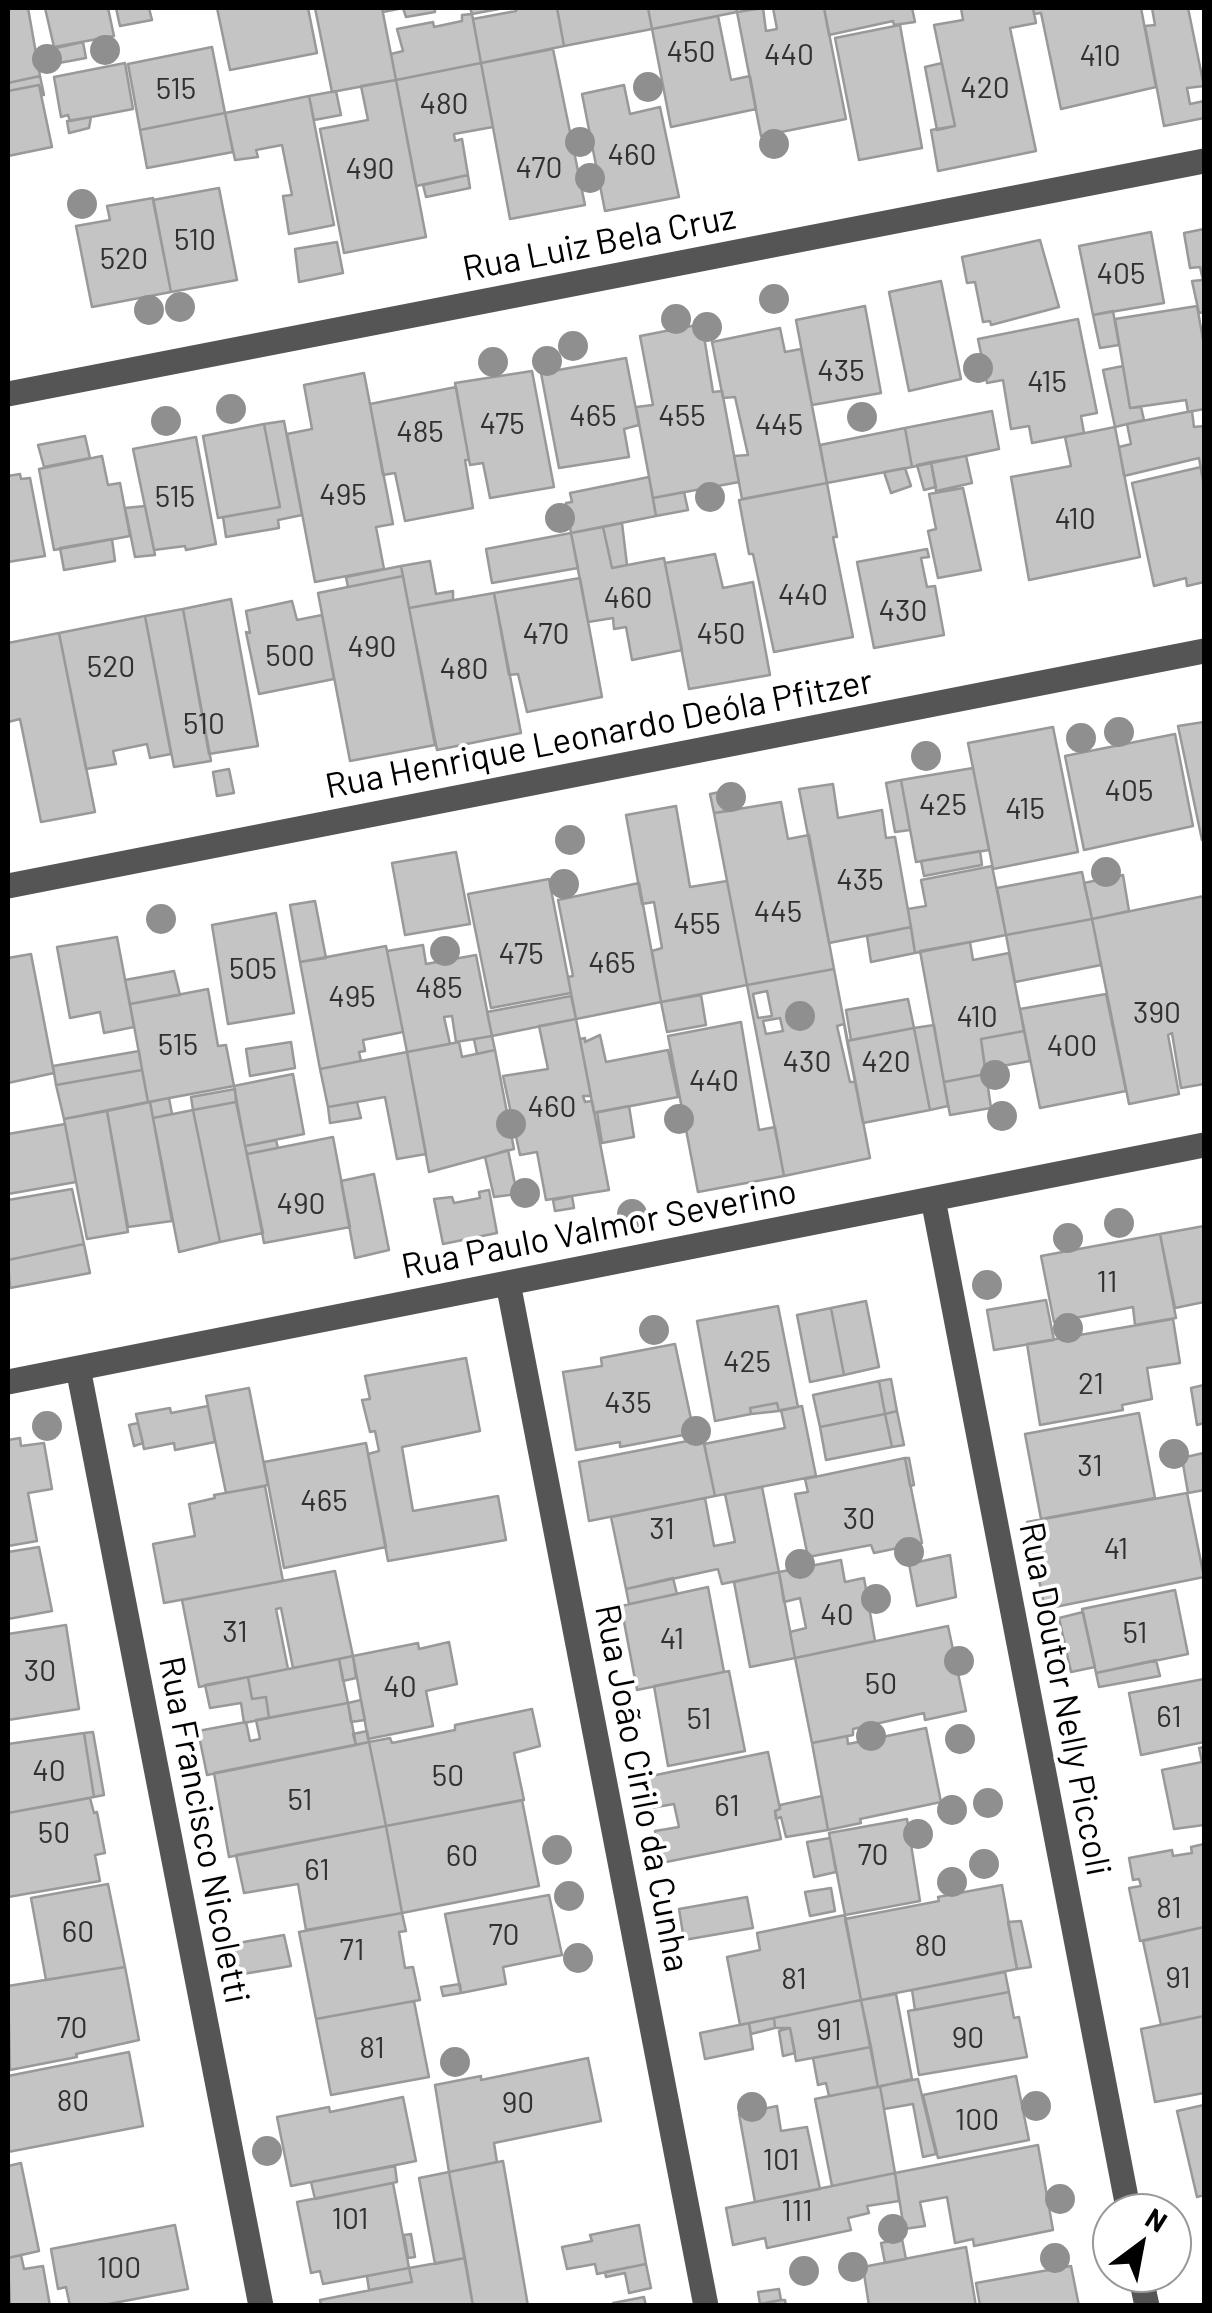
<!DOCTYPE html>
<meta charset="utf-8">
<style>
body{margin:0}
#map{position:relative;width:1212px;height:2313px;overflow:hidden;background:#fff;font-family:Barlow,sans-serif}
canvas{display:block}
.frame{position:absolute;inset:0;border:10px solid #000;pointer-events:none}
.north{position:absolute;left:1092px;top:2193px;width:100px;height:100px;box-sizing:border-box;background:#fff;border:2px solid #999;border-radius:50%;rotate:32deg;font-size:28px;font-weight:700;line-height:40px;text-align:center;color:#000}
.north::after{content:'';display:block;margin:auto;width:35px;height:45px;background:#000;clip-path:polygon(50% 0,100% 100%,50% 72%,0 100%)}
</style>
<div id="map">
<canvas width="1212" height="2313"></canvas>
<div class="frame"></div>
<div class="north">N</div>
</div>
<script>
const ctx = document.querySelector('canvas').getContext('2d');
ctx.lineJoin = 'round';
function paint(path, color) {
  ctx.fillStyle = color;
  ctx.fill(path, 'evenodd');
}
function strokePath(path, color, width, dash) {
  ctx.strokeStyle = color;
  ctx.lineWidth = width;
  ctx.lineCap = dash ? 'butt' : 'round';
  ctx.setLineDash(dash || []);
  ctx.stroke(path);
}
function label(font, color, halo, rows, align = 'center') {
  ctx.font = font + ' Barlow,sans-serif';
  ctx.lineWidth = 8;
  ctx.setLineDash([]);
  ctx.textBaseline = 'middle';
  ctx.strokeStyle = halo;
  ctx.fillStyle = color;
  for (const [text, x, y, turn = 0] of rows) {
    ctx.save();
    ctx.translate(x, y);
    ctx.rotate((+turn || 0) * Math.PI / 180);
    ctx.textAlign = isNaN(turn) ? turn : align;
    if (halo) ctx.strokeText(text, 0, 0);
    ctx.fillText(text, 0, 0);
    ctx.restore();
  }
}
const building = new Path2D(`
 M 8,8 L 28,8 L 40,76 L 8,83 Z
 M 45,8 L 108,8 L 114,36 L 54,47 Z
 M 116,8 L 149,8 L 152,20 L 120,26 Z
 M 217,8 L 308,8 L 317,53 L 230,70 Z
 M 315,8 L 382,8 L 396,80 L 332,92 Z
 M 382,8 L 435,8 L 435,12 L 406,17 L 403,8 L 383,12 Z
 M 470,8 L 504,8 L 472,14 Z
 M 515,8 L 557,8 L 564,46 L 481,63 L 473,19 L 516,11 Z
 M 557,8 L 648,8 L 652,29 L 564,46 Z
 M 648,8 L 736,8 L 737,12 L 652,29 Z
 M 763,8 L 766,31 L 777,29 L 773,8 L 824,8 L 846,119 L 761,136 L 737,12 Z
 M 824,8 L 912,8 L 915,22 L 894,25 L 893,21 L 829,35 Z
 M 961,8 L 1033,8 L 1036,23 L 1010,28 L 1036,151 L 938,171 L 931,130 L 955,126 L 934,25 L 963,20 Z
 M 1033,8 L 1141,8 L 1156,87 L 1061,109 L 1041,13 L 1034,14 Z
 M 1152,8 L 1188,8 L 1204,86 L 1187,88 L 1190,104 L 1204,101 L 1204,118 L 1164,126 L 1145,26 L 1155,25 Z
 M 472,14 L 481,63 L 396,80 L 391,54 L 403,51 L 397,29 L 433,22 L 434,27 L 462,21 L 462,15 Z
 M 718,16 L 731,80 L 750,76 L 756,109 L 671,127 L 652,29 Z
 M 900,25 L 922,148 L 859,160 L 835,38 Z
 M 83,42 L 86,58 L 59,63 L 56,48 Z
 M 212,47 L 225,113 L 140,130 L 128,64 Z
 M 553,49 L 585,205 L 510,219 L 481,63 Z
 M 125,63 L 133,109 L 70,121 L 68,115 L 61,117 L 54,77 Z
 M 481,63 L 493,127 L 454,134 L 455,141 L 462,139 L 468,175 L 416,186 L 396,80 Z
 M 942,63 L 955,126 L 937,130 L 925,67 Z
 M 40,76 L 44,95 L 42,95 L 39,85 L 8,91 L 8,83 Z
 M 396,80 L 426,237 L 344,253 L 320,129 L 368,120 L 361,86 Z
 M 39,85 L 52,147 L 8,156 L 8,91 Z
 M 624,85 L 630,114 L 660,107 L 679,197 L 605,211 L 582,94 Z
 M 336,91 L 341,115 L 314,120 L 309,96 Z
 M 309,96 L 334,225 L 289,234 L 283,196 L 292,195 L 282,145 L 256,150 L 258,157 L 235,160 L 225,113 Z
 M 225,113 L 233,152 L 147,168 L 140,130 Z
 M 91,117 L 89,128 L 69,133 L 67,121 Z
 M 468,175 L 470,188 L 426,197 L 423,185 Z
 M 219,188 L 237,280 L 171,292 L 153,200 Z
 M 153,198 L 171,292 L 92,307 L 76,226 L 110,220 L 107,206 Z
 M 1204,229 L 1204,312 L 1199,313 L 1192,281 L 1203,280 L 1200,267 L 1190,268 L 1184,233 Z
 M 1151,232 L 1164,303 L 1093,315 L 1079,246 Z
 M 1040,240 L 1059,307 L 991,325 L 990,321 L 983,322 L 975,282 L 967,283 L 962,257 Z
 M 337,242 L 343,273 L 299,282 L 295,249 Z
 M 941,281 L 961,379 L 909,391 L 889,292 Z
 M 865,306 L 881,393 L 812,405 L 796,320 Z
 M 1197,306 L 1204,345 L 1204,409 L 1188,412 L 1186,400 L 1130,408 L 1115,319 Z
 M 1113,311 L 1119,345 L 1100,348 L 1093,315 Z
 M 1078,319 L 1097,413 L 1081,416 L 1084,433 L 1032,443 L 1029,426 L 1011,429 L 1003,380 L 987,383 L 978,339 Z
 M 702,324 L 713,392 L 722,391 L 739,482 L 653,498 L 636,407 L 653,405 L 640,336 Z
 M 780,328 L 785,352 L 801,349 L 827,483 L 742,499 L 734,456 L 748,455 L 735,397 L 723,398 L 712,342 Z
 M 626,358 L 639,425 L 624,429 L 629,457 L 559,468 L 541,373 Z
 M 1123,366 L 1130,408 L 1141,407 L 1144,420 L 1115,427 L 1103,370 Z
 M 532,371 L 554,487 L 490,498 L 483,463 L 470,465 L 455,383 Z
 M 364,373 L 393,524 L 376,527 L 384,569 L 315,582 L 287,434 L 312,429 L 304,385 Z
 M 456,387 L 469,460 L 465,460 L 473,508 L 405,521 L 395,473 L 383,475 L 370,404 Z
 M 992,411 L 999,449 L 912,467 L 905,428 Z
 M 1192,411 L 1194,427 L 1204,426 L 1204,474 L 1202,475 L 1199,458 L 1124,476 L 1119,447 L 1131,444 L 1127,424 Z
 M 284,421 L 302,515 L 278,520 L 279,528 L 226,537 L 223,517 L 280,507 L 264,424 Z
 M 264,424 L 280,507 L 218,518 L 203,436 Z
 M 1115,427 L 1140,557 L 1029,580 L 1011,477 L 1071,466 L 1065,437 Z
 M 905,428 L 912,467 L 827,483 L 820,445 Z
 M 85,436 L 90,458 L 44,467 L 38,445 Z
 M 196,437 L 216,544 L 186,550 L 185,546 L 154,550 L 133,449 Z
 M 102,456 L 108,485 L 120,483 L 130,536 L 54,550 L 39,469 Z
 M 966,456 L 972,483 L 936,491 L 931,462 Z
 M 931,462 L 936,487 L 924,490 L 917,465 Z
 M 1201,467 L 1204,487 L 1204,582 L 1187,586 L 1186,578 L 1154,586 L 1132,483 Z
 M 905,468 L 911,486 L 891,493 L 884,472 Z
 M 20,474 L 21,479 L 30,478 L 45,556 L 8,562 L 8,476 Z
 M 649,477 L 656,516 L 571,533 L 566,503 L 572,502 L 570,493 Z
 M 827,483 L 837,537 L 833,537 L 853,637 L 774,652 L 753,554 L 749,554 L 739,500 Z
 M 963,488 L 981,570 L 938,578 L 928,531 L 936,529 L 929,494 Z
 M 684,492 L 688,510 L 656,516 L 653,498 Z
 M 145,506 L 155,555 L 135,557 L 125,508 Z
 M 622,523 L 627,565 L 612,568 L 603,527 Z
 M 603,527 L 612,568 L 664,558 L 682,650 L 632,660 L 626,627 L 614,629 L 613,618 L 588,622 L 571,533 Z
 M 571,533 L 578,568 L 492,583 L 486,549 Z
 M 112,539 L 115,561 L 64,570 L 60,548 Z
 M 927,549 L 929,557 L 921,558 L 927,587 L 935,586 L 944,635 L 874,648 L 857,562 Z
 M 715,554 L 723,588 L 753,582 L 770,675 L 689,689 L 665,563 Z
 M 430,561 L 436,594 L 453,591 L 453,600 L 409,608 L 401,566 Z
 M 401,566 L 403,576 L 348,587 L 346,577 Z
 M 403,576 L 435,745 L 350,761 L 318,593 Z
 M 580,578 L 602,697 L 527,712 L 518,674 L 509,675 L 494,593 Z
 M 494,593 L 521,733 L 437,750 L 409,608 Z
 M 231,599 L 258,746 L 209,754 L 183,609 Z
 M 292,601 L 297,620 L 322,615 L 334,679 L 259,694 L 246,632 L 250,633 L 246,611 Z
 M 183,609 L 211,761 L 174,767 L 145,616 Z
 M 145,616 L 171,754 L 150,758 L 147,744 L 113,751 L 116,764 L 86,769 L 59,633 Z
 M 59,633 L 95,812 L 41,822 L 20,719 L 8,722 L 8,643 Z
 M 1204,722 L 1204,839 L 1202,840 L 1178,726 Z
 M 1053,727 L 1078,852 L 993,869 L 968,743 Z
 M 1175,734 L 1193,826 L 1084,850 L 1065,756 Z
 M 973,768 L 989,850 L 916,862 L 901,780 Z
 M 229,769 L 234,793 L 217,796 L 213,772 Z
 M 901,780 L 910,830 L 895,832 L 886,783 Z
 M 833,784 L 838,818 L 882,810 L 886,838 L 895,837 L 911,927 L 829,943 L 799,789 Z
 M 725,791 L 729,811 L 714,813 L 710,794 Z
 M 781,802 L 788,839 L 809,835 L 834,969 L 747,985 L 714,813 Z
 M 676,806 L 690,887 L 727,881 L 747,985 L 661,1002 L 652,951 L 662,948 L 654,902 L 642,904 L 626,815 Z
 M 980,851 L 982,865 L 924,876 L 921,861 Z
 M 456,852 L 470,924 L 405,935 L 392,863 Z
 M 992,866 L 1006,935 L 915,953 L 908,909 L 926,906 L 921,880 Z
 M 1082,872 L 1092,919 L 1006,935 L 997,888 Z
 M 1123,875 L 1129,911 L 1092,919 L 1084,883 Z
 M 549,879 L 571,993 L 491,1008 L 468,894 Z
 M 639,883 L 661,1002 L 576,1019 L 568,977 L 573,976 L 558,900 Z
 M 1204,896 L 1204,1084 L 1181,1088 L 1172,1033 L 1168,1035 L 1179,1094 L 1129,1104 L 1092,919 Z
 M 315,901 L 326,958 L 300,962 L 290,905 Z
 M 276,913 L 294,1013 L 228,1024 L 212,925 Z
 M 1092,919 L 1101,965 L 1015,982 L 1006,935 Z
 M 911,927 L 915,953 L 871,962 L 867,936 Z
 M 117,937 L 134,1027 L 104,1033 L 100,1012 L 70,1018 L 57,947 Z
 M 970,942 L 973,960 L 1009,953 L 1024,1031 L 981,1039 L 986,1074 L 944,1082 L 920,951 Z
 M 423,945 L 426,964 L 476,955 L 492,1036 L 456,1042 L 452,1016 L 444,1017 L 450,1044 L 407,1052 L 387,951 Z
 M 386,946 L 403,1032 L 363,1040 L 365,1051 L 359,1052 L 361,1061 L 320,1069 L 300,962 Z
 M 31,954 L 54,1073 L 8,1083 L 8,958 Z
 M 834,969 L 870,1158 L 784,1176 L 747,985 Z
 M 174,971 L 180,995 L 130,1004 L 125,980 Z
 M 208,989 L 218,1046 L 226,1045 L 234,1086 L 148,1102 L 130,1004 Z
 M 767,991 L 772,1016 L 758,1018 L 753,994 Z
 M 1106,994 L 1126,1091 L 1040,1108 L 1020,1009 Z
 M 701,995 L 706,1025 L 667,1032 L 661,1002 Z
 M 571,996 L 576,1019 L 492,1036 L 487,1012 Z
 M 908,999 L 914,1028 L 851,1040 L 846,1010 Z
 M 780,1018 L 783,1031 L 766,1034 L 763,1021 Z
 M 576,1019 L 591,1096 L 583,1096 L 585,1102 L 592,1101 L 609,1190 L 546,1200 L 537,1152 L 520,1155 L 503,1076 L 548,1069 L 539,1026 Z
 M 741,1022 L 759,1130 L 775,1127 L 784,1176 L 698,1192 L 668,1036 Z
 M 844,1024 L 847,1041 L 855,1082 L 850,1082 L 837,1026 Z
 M 934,1025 L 948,1106 L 930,1110 L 914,1028 Z
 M 914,1028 L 930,1110 L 863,1123 L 847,1041 Z
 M 1024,1031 L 1030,1061 L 985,1069 L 981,1039 Z
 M 600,1035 L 606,1062 L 668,1050 L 678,1097 L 594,1113 L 580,1039 L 585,1038 L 585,1042 Z
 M 492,1036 L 495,1050 L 477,1054 L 474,1039 Z
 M 291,1042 L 295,1068 L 250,1076 L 246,1049 Z
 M 459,1042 L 462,1057 L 495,1050 L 514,1149 L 429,1172 L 407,1052 Z
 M 139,1051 L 142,1070 L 56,1085 L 53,1066 Z
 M 407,1052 L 426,1154 L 397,1159 L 385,1097 L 328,1107 L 320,1069 Z
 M 142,1070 L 148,1102 L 64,1119 L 56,1085 Z
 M 293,1074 L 304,1134 L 245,1146 L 234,1086 Z
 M 986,1074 L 991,1108 L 950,1115 L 944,1082 Z
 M 235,1089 L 236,1102 L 193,1110 L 191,1097 Z
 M 169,1098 L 172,1114 L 153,1118 L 150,1102 Z
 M 150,1102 L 172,1221 L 128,1227 L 107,1111 Z
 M 236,1102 L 263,1233 L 220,1242 L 193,1110 Z
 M 357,1102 L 361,1118 L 330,1123 L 328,1107 Z
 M 629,1106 L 634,1137 L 602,1143 L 597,1112 Z
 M 193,1110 L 220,1242 L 179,1252 L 153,1118 Z
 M 107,1111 L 128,1232 L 87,1239 L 64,1119 Z
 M 65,1124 L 76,1182 L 8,1194 L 8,1134 Z
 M 333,1137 L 350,1227 L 264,1243 L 247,1154 Z
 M 276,1140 L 278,1148 L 247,1154 L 245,1146 Z
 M 508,1150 L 517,1194 L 494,1197 L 485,1157 Z
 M 374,1174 L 389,1250 L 355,1258 L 341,1181 Z
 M 72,1189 L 84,1244 L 8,1260 L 8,1200 Z
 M 489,1190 L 497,1233 L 443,1244 L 434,1199 L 452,1197 L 454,1203 L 480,1198 L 479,1192 Z
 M 572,1196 L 574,1208 L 555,1211 L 553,1200 Z
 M 1204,1226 L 1204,1302 L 1175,1308 L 1160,1234 Z
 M 1160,1234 L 1176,1318 L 1135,1325 L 1133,1307 L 1054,1322 L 1041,1256 Z
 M 84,1244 L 90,1273 L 10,1288 L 8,1260 Z
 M 1046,1300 L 1054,1340 L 994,1350 L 987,1310 Z
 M 866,1301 L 879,1367 L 844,1375 L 831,1308 Z
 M 778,1306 L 798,1407 L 779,1411 L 777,1403 L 750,1408 L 751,1414 L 715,1421 L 697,1321 Z
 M 831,1308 L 844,1375 L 810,1382 L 797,1315 Z
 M 1173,1319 L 1180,1363 L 1147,1368 L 1152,1399 L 1122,1405 L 1123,1410 L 1040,1425 L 1027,1344 Z
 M 675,1344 L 694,1433 L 620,1447 L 620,1442 L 576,1450 L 563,1372 L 602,1366 L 601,1358 Z
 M 466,1358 L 480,1431 L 402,1447 L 413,1511 L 498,1496 L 506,1540 L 388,1561 L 368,1454 L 379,1451 L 375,1431 L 370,1432 L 362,1400 L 370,1399 L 365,1376 Z
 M 891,1379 L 897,1411 L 885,1414 L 879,1381 Z
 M 879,1381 L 885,1414 L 820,1427 L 813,1395 Z
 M 1204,1385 L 1204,1423 L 1197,1425 L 1191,1388 Z
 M 249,1388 L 268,1485 L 226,1493 L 206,1396 Z
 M 777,1403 L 779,1411 L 751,1414 L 750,1408 Z
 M 208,1406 L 215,1442 L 175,1450 L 174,1443 L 144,1449 L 136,1414 L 170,1408 L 171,1413 Z
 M 802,1406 L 816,1476 L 715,1496 L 704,1444 L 785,1428 L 781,1410 Z
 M 897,1411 L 904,1445 L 892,1447 L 885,1414 Z
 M 1139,1413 L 1155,1498 L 1041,1519 L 1025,1434 Z
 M 885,1414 L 892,1447 L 826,1460 L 820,1427 Z
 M 138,1423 L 143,1443 L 134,1446 L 129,1425 Z
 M 20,1438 L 21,1446 L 44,1443 L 52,1489 L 28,1493 L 37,1541 L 8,1546 L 8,1440 Z
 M 703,1438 L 715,1496 L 589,1521 L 579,1462 Z
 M 366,1443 L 386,1547 L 284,1568 L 264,1462 Z
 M 1203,1453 L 1204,1490 L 1188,1493 L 1182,1458 Z
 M 905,1458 L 909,1458 L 914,1485 L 910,1486 Z
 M 905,1458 L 922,1543 L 874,1553 L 871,1545 L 808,1557 L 795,1494 L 808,1492 L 805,1479 Z
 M 265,1486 L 283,1581 L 164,1603 L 153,1544 L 195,1536 L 189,1504 L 215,1498 L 214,1495 Z
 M 762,1487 L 779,1572 L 722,1584 L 718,1569 L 626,1589 L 611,1517 L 705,1498 L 714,1546 L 735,1542 L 725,1494 Z
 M 1187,1493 L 1204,1577 L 1045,1609 L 1027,1522 Z
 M 39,1547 L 52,1611 L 8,1619 L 8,1552 Z
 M 950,1555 L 956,1597 L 917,1606 L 909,1564 Z
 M 841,1560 L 845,1582 L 864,1578 L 875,1641 L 795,1658 L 790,1632 L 806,1628 L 800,1598 L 784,1602 L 779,1572 Z
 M 335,1571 L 353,1656 L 293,1668 L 281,1608 L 276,1609 L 288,1669 L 199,1687 L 182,1600 Z
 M 779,1572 L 795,1658 L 750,1667 L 734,1582 Z
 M 673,1578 L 677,1594 L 629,1604 L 626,1589 Z
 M 708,1587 L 724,1672 L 637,1690 L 621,1606 Z
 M 1175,1590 L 1188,1654 L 1096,1673 L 1082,1609 Z
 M 1083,1612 L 1095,1667 L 1071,1672 L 1059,1618 Z
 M 66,1625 L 79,1709 L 8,1720 L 8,1634 Z
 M 948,1626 L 966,1711 L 925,1720 L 924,1713 L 853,1729 L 853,1735 L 812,1743 L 795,1658 Z
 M 449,1642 L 457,1684 L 426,1691 L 433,1726 L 368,1739 L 353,1656 L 418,1643 L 419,1649 Z
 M 353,1656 L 356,1678 L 343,1681 L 339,1659 Z
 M 339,1659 L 348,1703 L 269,1718 L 266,1697 L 252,1699 L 248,1677 Z
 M 1156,1660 L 1160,1676 L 1099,1687 L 1096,1673 Z
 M 729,1671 L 745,1751 L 668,1766 L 654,1686 Z
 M 248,1677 L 252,1699 L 266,1697 L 269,1718 L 244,1723 L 241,1703 L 210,1708 L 205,1685 Z
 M 1204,1679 L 1204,1742 L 1141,1755 L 1129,1693 Z
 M 361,1700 L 365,1720 L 351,1722 L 348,1703 Z
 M 348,1703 L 356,1745 L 207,1775 L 198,1731 L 246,1722 L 250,1741 L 260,1739 L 256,1720 Z
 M 532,1709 L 540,1746 L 514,1753 L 524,1800 L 386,1826 L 369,1742 L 390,1738 L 392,1743 L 455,1730 L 455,1725 Z
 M 926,1728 L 941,1802 L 860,1819 L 861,1823 L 828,1830 L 812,1743 L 847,1736 L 848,1744 Z
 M 367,1731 L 369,1742 L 356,1745 L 353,1734 Z
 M 93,1732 L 104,1795 L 94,1797 L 84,1733 Z
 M 84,1733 L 94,1797 L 8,1813 L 8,1744 Z
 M 369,1742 L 386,1826 L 229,1857 L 214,1773 Z
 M 1204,1747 L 1204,1825 L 1174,1829 L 1162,1770 L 1202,1762 L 1199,1748 Z
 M 768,1752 L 780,1809 L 775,1811 L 781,1839 L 661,1863 L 655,1831 L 679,1827 L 674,1804 L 651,1808 L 646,1777 Z
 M 822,1796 L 828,1830 L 786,1837 L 781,1817 L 776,1819 L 775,1811 L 780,1809 L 780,1805 Z
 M 90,1798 L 94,1813 L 97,1812 L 105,1853 L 95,1855 L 100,1881 L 8,1897 L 8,1813 Z
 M 522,1800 L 539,1886 L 402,1913 L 386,1826 Z
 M 907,1819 L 920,1901 L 845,1915 L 829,1833 Z
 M 386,1826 L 402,1913 L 306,1930 L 298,1884 L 244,1893 L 236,1855 Z
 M 830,1838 L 836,1872 L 814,1877 L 807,1842 Z
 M 1204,1844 L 1204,1927 L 1140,1941 L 1129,1888 L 1141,1886 L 1139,1879 L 1133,1880 L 1129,1858 L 1172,1850 L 1173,1856 L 1192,1853 L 1191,1847 Z
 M 108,1884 L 125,1967 L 46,1980 L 31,1898 Z
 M 1002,1885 L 1017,1969 L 861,2000 L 845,1919 L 939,1901 L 938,1897 Z
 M 831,1888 L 835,1911 L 810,1916 L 805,1892 Z
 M 549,1895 L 562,1955 L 503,1967 L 506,1984 L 461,1993 L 445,1914 Z
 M 747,1897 L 753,1928 L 684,1940 L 679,1909 Z
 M 402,1913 L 406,1931 L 399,1932 L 405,1968 L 413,1967 L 420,2000 L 316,2019 L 299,1932 Z
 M 845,1915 L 861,2000 L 740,2025 L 727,1957 L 760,1950 L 757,1933 Z
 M 1021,1921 L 1031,1967 L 1017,1969 L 1008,1922 Z
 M 1204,1927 L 1204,2016 L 1161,2025 L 1143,1941 Z
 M 284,1935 L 291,1966 L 237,1975 L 232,1944 Z
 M 125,1967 L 139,2040 L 76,2054 L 77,2057 L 10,2070 L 8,1986 Z
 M 1005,1972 L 1009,1992 L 915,2010 L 912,1990 Z
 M 460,1984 L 461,1993 L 443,1996 L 441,1987 Z
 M 1009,1992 L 1014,2018 L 1019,2017 L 1027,2057 L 919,2075 L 908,2011 Z
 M 896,1994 L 912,2079 L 878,2087 L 861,2000 Z
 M 861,2000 L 871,2047 L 796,2061 L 790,2028 L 775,2028 L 774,2018 Z
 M 414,2001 L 429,2077 L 331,2095 L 316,2019 Z
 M 1204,2016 L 1204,2093 L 1155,2102 L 1141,2029 Z
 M 774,2018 L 775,2028 L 751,2034 L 749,2023 Z
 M 749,2023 L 753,2049 L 705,2059 L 700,2033 Z
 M 790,2028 L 795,2053 L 783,2056 L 779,2031 Z
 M 871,2047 L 878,2087 L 829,2096 L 826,2083 L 818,2085 L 813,2058 Z
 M 129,2052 L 143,2126 L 8,2152 L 8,2076 Z
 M 588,2058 L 601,2121 L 494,2143 L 497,2162 L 449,2172 L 435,2085 L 481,2076 L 481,2080 Z
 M 1016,2076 L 1029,2140 L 938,2158 L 923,2095 Z
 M 918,2079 L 936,2154 L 923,2157 L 913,2104 L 884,2109 L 880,2086 Z
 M 880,2086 L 895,2173 L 832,2186 L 815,2099 Z
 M 403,2097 L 416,2161 L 291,2186 L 277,2117 L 329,2107 L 330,2112 Z
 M 1204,2105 L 1204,2195 L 1197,2197 L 1177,2111 Z
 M 777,2106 L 781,2131 L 807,2127 L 820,2189 L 755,2202 L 739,2114 Z
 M 1038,2145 L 1053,2230 L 974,2246 L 973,2239 L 955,2243 L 947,2197 L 920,2202 L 925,2226 L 904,2229 L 895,2173 Z
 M 503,2161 L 528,2306 L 473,2306 L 449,2172 Z
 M 21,2163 L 39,2251 L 8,2258 L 8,2166 Z
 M 395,2166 L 397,2182 L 315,2199 L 311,2182 Z
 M 449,2172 L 465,2258 L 435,2264 L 419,2178 Z
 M 895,2173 L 899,2201 L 867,2206 L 869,2213 L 848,2218 L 851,2230 L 767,2248 L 765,2238 L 733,2245 L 726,2208 Z
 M 393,2183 L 409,2268 L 323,2284 L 320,2271 L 311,2273 L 297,2202 Z
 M 175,2225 L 188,2289 L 98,2306 L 70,2306 L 66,2287 L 58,2289 L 51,2249 Z
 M 639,2225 L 646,2264 L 597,2274 L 595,2264 L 567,2269 L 562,2247 L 592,2241 L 590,2235 Z
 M 411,2234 L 415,2257 L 408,2258 L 404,2235 Z
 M 902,2239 L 906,2259 L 885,2263 L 881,2243 Z
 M 966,2247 L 976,2306 L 869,2306 L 863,2267 Z
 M 21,2255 L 24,2269 L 43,2266 L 50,2306 L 10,2306 L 8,2258 Z
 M 465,2258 L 473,2306 L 321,2306 L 320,2300 L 412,2282 L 409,2268 Z
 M 646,2264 L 651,2288 L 629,2293 L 625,2273 L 606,2277 L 605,2272 Z
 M 1071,2266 L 1079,2306 L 980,2306 L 976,2283 Z
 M 409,2268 L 412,2282 L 369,2290 L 367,2276 Z
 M 779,2289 L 781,2300 L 760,2304 L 758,2292 Z
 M 644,2297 L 646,2306 L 613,2306 L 613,2303 Z
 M 781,2300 L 785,2300 L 786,2306 L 752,2306 Z`);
paint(building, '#c4c4c4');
strokePath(building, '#999', 2.5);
strokePath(new Path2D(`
 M 8,394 L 1204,161
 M 8,886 L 1204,651
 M 933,1199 L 1129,2213
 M 508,1283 L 706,2306
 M 78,1368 L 261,2306
 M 8,1382 L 1204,1145
 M 1140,2273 L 1147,2306`), '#555', 25);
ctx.fillStyle = '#8f8f8f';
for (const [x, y] of [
 [105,50],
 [47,59],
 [648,87],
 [580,142],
 [774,144],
 [590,178],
 [82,204],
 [774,299],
 [180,307],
 [149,310],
 [676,319],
 [707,327],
 [573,346],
 [547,361],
 [493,362],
 [978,368],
 [231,409],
 [862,417],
 [166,421],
 [710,497],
 [560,518],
 [1119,732],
 [1081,738],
 [926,756],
 [731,797],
 [570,840],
 [1106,872],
 [564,884],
 [161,919],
 [445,951],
 [800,1016],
 [995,1075],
 [1002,1116],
 [679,1119],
 [511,1124],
 [525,1193],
 [632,1214],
 [1119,1223],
 [1068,1238],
 [987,1285],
 [1068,1328],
 [654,1330],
 [47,1426],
 [696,1431],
 [1174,1454],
 [909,1552],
 [800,1564],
 [876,1599],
 [959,1661],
 [871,1736],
 [960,1739],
 [988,1803],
 [952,1810],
 [918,1834],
 [557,1850],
 [984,1864],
 [952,1882],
 [569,1896],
 [578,1958],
 [455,2062],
 [1036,2106],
 [752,2107],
 [267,2151],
 [1060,2199],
 [893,2229],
 [1055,2258],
 [853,2267],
 [804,2271]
]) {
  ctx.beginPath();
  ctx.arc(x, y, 15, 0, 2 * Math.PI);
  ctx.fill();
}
label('30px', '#313131', null, [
 ["450",691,52],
 ["440",789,55],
 ["410",1100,56],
 ["420",985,88],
 ["515",176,89],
 ["480",444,104],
 ["460",632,155],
 ["470",539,168],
 ["490",370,169],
 ["510",195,240],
 ["520",124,259],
 ["405",1121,274],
 ["435",841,371],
 ["415",1047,382],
 ["465",593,416],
 ["455",682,416],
 ["475",502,424],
 ["445",779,425],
 ["485",420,432],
 ["495",343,495],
 ["515",175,497],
 ["410",1075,519],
 ["440",803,595],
 ["460",628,598],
 ["430",903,611],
 ["470",546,634],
 ["450",721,634],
 ["490",372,647],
 ["500",290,656],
 ["520",111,667],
 ["480",464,669],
 ["510",204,724],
 ["405",1129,791],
 ["425",943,805],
 ["415",1025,809],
 ["435",860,880],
 ["445",778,912],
 ["455",697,924],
 ["475",521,954],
 ["465",612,963],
 ["505",253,969],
 ["485",439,988],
 ["495",352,997],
 ["390",1157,1013],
 ["410",977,1017],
 ["515",178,1045],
 ["400",1072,1046],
 ["430",807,1062],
 ["420",886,1062],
 ["440",714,1081],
 ["460",552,1107],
 ["490",301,1204],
 ["11",1107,1282],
 ["425",747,1362],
 ["21",1091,1384],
 ["435",628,1403],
 ["31",1090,1466],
 ["465",324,1501],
 ["30",859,1519],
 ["31",662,1529],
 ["41",1116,1549],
 ["40",837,1615],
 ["31",235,1632],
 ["51",1135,1633],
 ["41",672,1639],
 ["30",40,1671],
 ["50",881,1684],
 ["40",400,1687],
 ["61",1169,1717],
 ["51",699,1719],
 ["40",49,1771],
 ["50",448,1776],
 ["51",300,1800],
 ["61",727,1806],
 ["50",54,1833],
 ["70",873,1855],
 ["60",462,1856],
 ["61",317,1870],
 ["81",1169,1908],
 ["60",78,1932],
 ["70",504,1935],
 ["80",931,1946],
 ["71",352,1950],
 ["91",1178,1978],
 ["81",794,1979],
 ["70",72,2028],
 ["91",829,2030],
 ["90",968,2038],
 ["81",372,2048],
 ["80",73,2101],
 ["90",518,2103],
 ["100",977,2120],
 ["101",781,2160],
 ["111",797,2211],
 ["101",350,2219],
 ["100",119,2268]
]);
label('35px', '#000', '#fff', [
 ["Rua Luiz Bela Cruz",599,243,-11],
 ["Rua Henrique Leonardo Deóla Pfitzer",599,734,-11],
 ["Rua Paulo Valmor Severino",599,1229,-11],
 ["Rua Doutor Nelly Piccoli",1065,1699,79],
 ["Rua João Cirilo da Cunha",642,1788,79],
 ["Rua Francisco Nicoletti",204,1830,79]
]);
</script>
